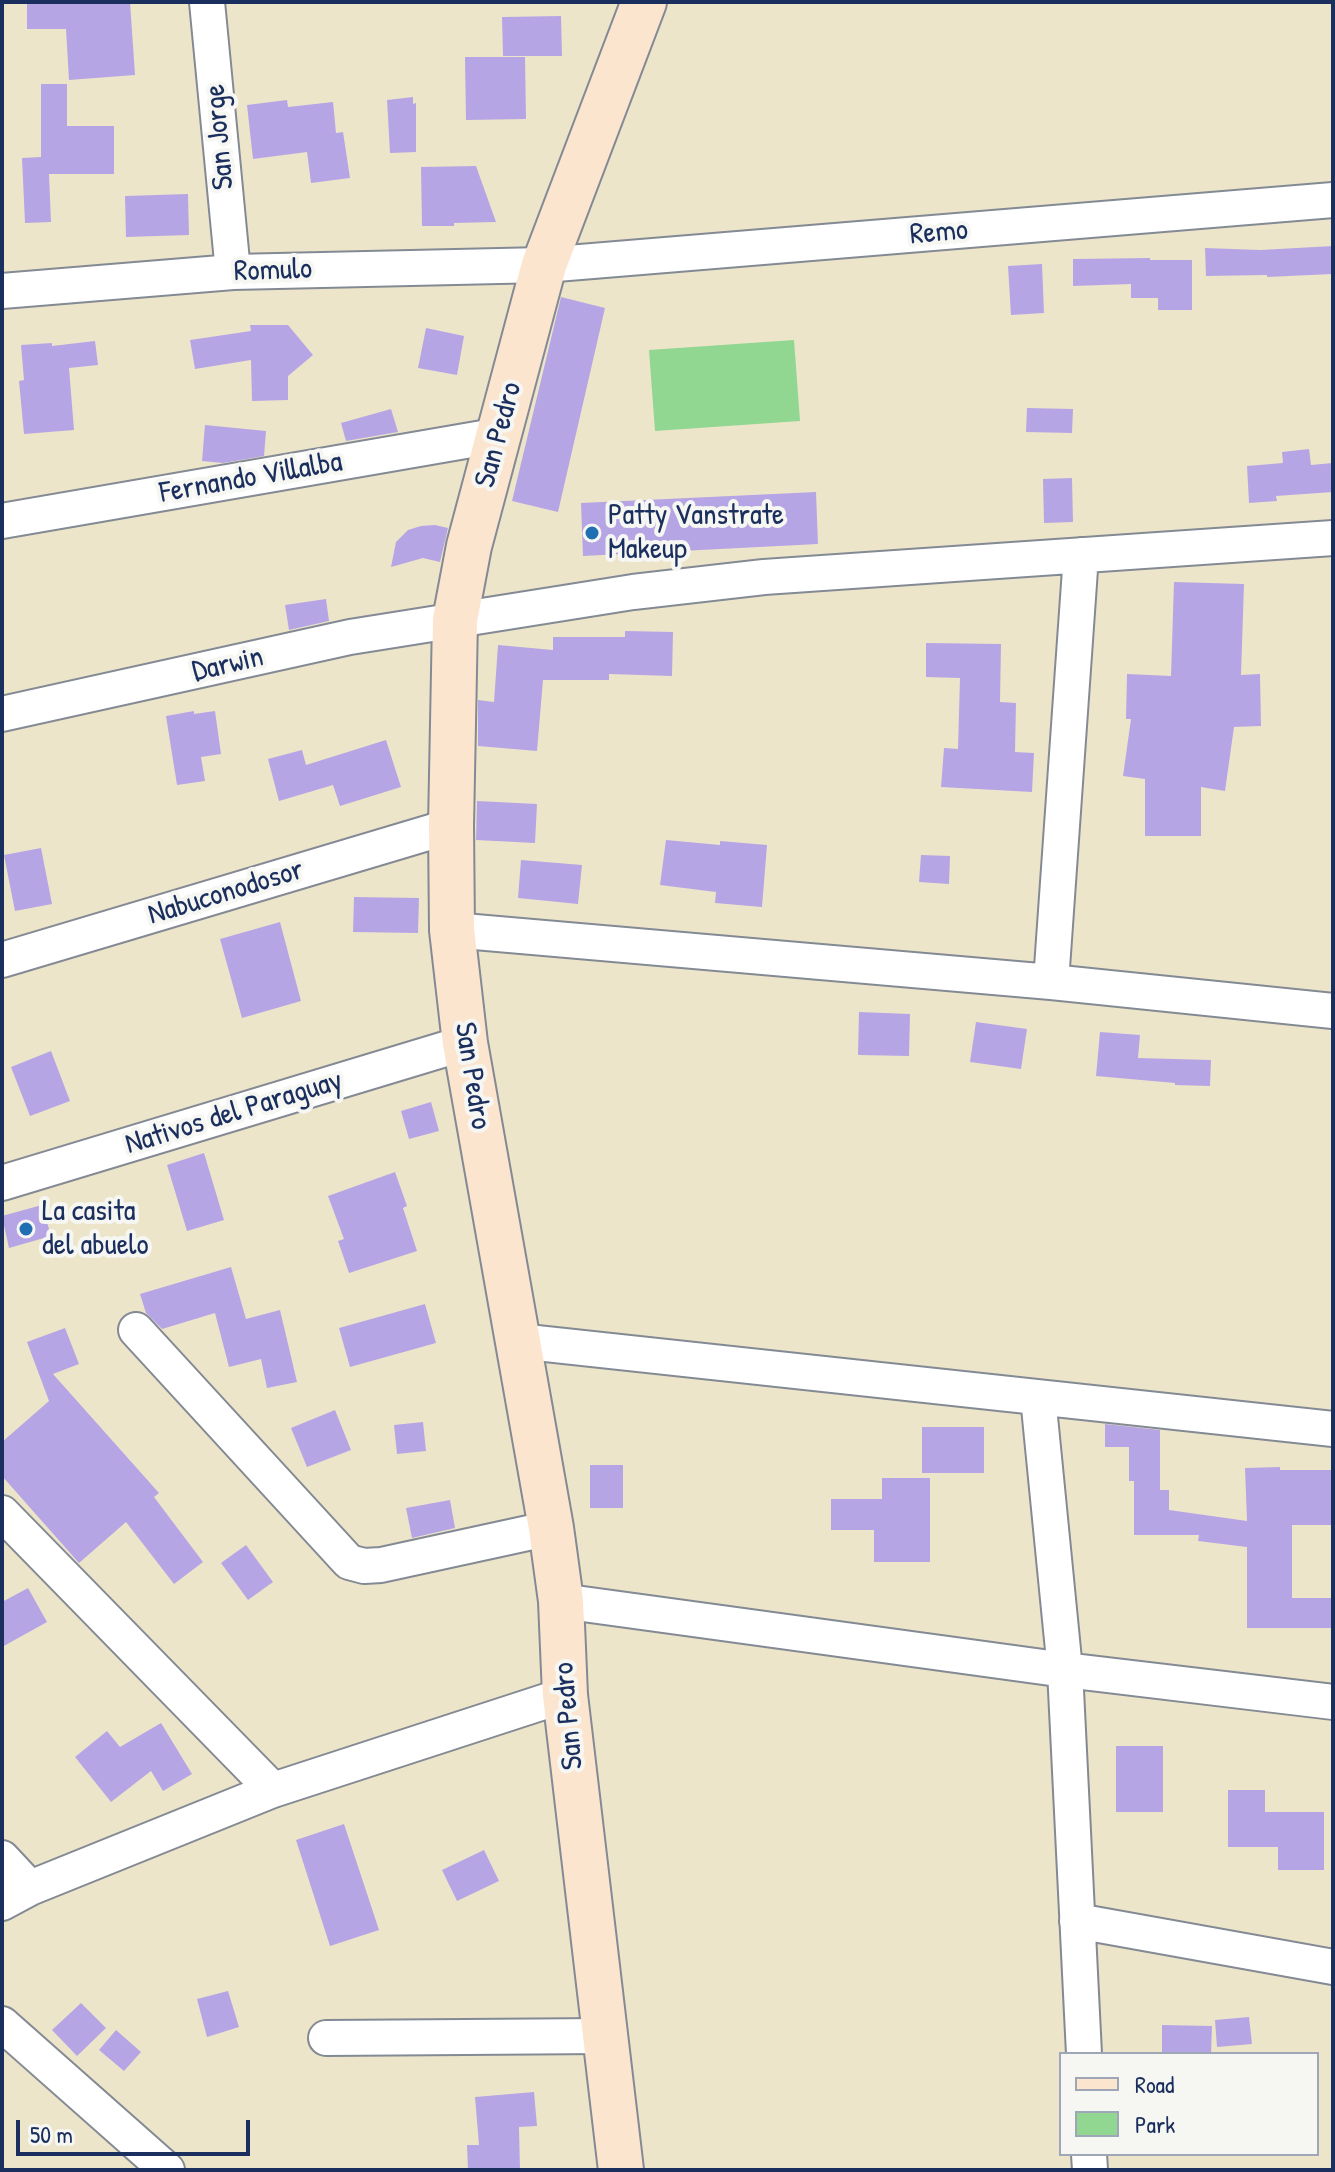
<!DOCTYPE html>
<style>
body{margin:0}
#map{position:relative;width:1335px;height:2172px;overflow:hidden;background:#ede5ca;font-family:"Patrick Hand",sans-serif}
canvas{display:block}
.frame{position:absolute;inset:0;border:4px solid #1b2f5e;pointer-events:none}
.legend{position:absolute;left:1059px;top:2052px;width:260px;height:104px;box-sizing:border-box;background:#f6f6f2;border:2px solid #9ea6b7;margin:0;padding:10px 14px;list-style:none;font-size:24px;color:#1b2f5e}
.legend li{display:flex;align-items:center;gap:16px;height:40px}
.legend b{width:40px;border:2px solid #9ea6b7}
.scale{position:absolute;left:16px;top:2120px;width:234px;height:36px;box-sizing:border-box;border:4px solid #1b2f5e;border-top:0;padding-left:10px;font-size:24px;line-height:28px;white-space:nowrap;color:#1b2f5e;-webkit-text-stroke:6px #f6f6f2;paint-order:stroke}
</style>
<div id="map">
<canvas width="1335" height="2172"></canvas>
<div class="frame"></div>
<ul class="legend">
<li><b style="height:10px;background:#fce5cf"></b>Road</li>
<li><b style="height:22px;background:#91d791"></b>Park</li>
</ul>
<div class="scale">50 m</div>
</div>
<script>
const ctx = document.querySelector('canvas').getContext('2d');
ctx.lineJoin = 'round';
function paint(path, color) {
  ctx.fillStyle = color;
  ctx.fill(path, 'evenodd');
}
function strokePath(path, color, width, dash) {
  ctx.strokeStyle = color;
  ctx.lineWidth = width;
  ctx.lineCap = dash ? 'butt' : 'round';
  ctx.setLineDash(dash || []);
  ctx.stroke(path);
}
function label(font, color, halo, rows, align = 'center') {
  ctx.font = font + ' "Patrick Hand",sans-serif';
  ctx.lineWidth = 8;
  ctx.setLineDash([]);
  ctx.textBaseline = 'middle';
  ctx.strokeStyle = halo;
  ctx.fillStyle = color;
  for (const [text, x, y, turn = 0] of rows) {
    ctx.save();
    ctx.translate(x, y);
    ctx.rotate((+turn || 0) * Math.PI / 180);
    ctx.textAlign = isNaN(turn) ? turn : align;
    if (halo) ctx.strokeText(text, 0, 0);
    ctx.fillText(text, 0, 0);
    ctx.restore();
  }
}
paint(new Path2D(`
 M 794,340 L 800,421 L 655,431 L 649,350 Z`), '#91d791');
paint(new Path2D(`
 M 27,2 L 130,2 L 135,75 L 69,80 L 66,29 L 27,29 Z
 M 561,16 L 562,56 L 503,56 L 502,17 Z
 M 465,57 L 525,57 L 526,119 L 466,120 Z
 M 41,84 L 67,84 L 67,126 L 114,126 L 114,174 L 49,174 L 51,222 L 25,223 L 22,158 L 41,157 Z
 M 413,97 L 413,104 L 416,103 L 416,152 L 390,153 L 387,100 Z
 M 287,100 L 288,107 L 333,102 L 336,133 L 343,132 L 350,178 L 311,183 L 307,152 L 253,159 L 247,105 Z
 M 476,166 L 496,222 L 454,223 L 454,226 L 422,226 L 421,167 Z
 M 188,194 L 189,235 L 126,237 L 125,196 Z
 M 1333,246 L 1333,274 L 1267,277 L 1267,275 L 1206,276 L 1205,248 L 1260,250 Z
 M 1150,258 L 1150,260 L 1192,260 L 1192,310 L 1158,310 L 1158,298 L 1131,298 L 1131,284 L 1073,286 L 1073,259 Z
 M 1042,264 L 1044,313 L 1011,315 L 1008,266 Z
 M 561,297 L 605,308 L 558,512 L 512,501 Z
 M 250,325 L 288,325 L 313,355 L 288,376 L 288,400 L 252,401 L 251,360 L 195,369 L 190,340 L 251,331 Z
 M 426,328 L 464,336 L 457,375 L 418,368 Z
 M 95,341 L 98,365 L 69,368 L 74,430 L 24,434 L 19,381 L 24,380 L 21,345 L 52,343 L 52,346 Z
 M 1027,408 L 1073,409 L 1072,433 L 1026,432 Z
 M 391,409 L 398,432 L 346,441 L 341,423 Z
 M 205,425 L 266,431 L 264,456 L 223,463 L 202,461 Z
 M 1309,449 L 1311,465 L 1333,463 L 1333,492 L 1276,496 L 1277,501 L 1249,503 L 1247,466 L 1283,463 L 1282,452 Z
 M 1072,478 L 1073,522 L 1044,523 L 1043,479 Z
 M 816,492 L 818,544 L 583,556 L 581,503 Z
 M 435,525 L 448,528 L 440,562 L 423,558 L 391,567 L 396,542 L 408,530 L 421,526 Z
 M 1174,582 L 1244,584 L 1241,675 L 1260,674 L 1261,726 L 1234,727 L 1225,791 L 1201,787 L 1201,836 L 1145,836 L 1145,779 L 1123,776 L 1131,719 L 1126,719 L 1127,674 L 1171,676 Z
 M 326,599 L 329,621 L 289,630 L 285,605 Z
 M 625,631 L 673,632 L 672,676 L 609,674 L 609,680 L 543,680 L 537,751 L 478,746 L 478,700 L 494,702 L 498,645 L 553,650 L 553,637 L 625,637 Z
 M 926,643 L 1001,644 L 1000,702 L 1016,703 L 1015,752 L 1034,753 L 1032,792 L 941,787 L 944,748 L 958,749 L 960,678 L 926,677 Z
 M 194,711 L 194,714 L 215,711 L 221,754 L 201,757 L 205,781 L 177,785 L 166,716 Z
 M 386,740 L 401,787 L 340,806 L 333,785 L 279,801 L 268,759 L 302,750 L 306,765 Z
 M 477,801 L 537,804 L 535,843 L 476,840 Z
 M 666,840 L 720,845 L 720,841 L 767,845 L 762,907 L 715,903 L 716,892 L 660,885 Z
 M 41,848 L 52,904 L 15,911 L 4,855 Z
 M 921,855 L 950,856 L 949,884 L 919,882 Z
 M 521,860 L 582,865 L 578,904 L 518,898 Z
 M 354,897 L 419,898 L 418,933 L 353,932 Z
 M 280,922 L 301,1001 L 242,1018 L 220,939 Z
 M 859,1012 L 910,1014 L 909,1056 L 858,1055 Z
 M 976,1022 L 1027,1029 L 1021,1069 L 970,1062 Z
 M 1100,1032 L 1140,1035 L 1138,1058 L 1211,1060 L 1210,1086 L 1175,1085 L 1175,1083 L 1096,1076 Z
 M 51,1051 L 70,1101 L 30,1116 L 11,1067 Z
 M 431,1102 L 439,1131 L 409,1139 L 401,1111 Z
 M 204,1153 L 224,1220 L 187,1231 L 167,1165 Z
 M 395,1172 L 407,1206 L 403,1208 L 417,1251 L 349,1273 L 338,1241 L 344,1239 L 328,1196 Z
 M 42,1205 L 51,1236 L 9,1248 L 2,1216 Z
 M 231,1267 L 246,1319 L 280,1310 L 297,1382 L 267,1388 L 261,1359 L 229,1367 L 215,1313 L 162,1329 L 146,1313 L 140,1294 Z
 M 425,1304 L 436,1343 L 350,1367 L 339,1328 Z
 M 65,1328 L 79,1364 L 53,1374 L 159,1493 L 154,1497 L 203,1562 L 174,1584 L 126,1522 L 79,1563 L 2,1476 L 2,1442 L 49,1401 L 27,1342 Z
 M 335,1410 L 351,1450 L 307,1467 L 291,1428 Z
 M 423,1422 L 426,1451 L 397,1454 L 394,1425 Z
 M 1105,1424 L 1160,1430 L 1160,1490 L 1169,1490 L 1169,1510 L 1247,1521 L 1245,1468 L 1280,1467 L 1280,1470 L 1333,1470 L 1333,1525 L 1292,1525 L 1292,1598 L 1333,1598 L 1333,1628 L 1247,1628 L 1247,1547 L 1198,1541 L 1199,1535 L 1134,1535 L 1134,1481 L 1129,1481 L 1129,1447 L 1105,1447 Z
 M 922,1427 L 984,1427 L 984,1473 L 922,1473 Z
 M 590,1465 L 623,1465 L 623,1508 L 590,1508 Z
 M 882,1478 L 930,1478 L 930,1562 L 874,1562 L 874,1530 L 831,1530 L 831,1499 L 882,1499 Z
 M 450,1500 L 455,1528 L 412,1538 L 406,1508 Z
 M 246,1545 L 273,1582 L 248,1600 L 221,1563 Z
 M 28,1588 L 47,1622 L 2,1647 L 2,1602 Z
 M 161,1723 L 192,1774 L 163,1791 L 151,1771 L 111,1802 L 75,1757 L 107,1731 L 120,1747 Z
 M 1116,1746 L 1163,1746 L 1163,1812 L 1116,1812 Z
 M 1228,1790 L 1265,1790 L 1265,1812 L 1324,1812 L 1324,1870 L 1278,1870 L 1278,1847 L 1228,1847 Z
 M 344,1824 L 379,1930 L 330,1946 L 296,1840 Z
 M 484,1850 L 499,1881 L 457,1901 L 442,1870 Z
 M 228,1991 L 239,2027 L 207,2037 L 197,1999 Z
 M 81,2003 L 106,2028 L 77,2056 L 52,2030 Z
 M 1249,2017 L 1252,2044 L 1217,2047 L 1215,2020 Z
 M 1162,2025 L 1212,2026 L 1211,2054 L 1162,2054 Z
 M 116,2030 L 141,2052 L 124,2071 L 99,2050 Z
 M 534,2092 L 537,2126 L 519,2127 L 520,2170 L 468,2170 L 467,2145 L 479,2145 L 475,2097 Z`), '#b6a5e5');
const minor = new Path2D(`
 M 207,2 L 233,272
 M 2,291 L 233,272 L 544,265 L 1333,200
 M 2,521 L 500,435
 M 2,714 L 350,637 L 633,592 L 764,577 L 1333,538
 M 452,930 L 1051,982 L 1333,1011
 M 2,960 L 451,826
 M 1051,982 L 1081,555
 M 2,1183 L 465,1043
 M 136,1330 L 349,1562 L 364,1566 L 381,1565 L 551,1528
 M 518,1341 L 1333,1429
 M 1038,1397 L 1065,1670 L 1084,2054
 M 2,1513 L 273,1790
 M 561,1601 L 1065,1670 L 1333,1702
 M 2,1858 L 30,1888
 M 2,1903 L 30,1888 L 273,1790 L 565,1695
 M 1077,1921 L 1333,1967
 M 2,2024 L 167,2170
 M 326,2038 L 604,2036
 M 1089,2154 L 1090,2170`);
const secondary = new Path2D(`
 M 621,2170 L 565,1695 L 561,1601 L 551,1528 L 465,1043 L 452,930 L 451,826 L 455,620 L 469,546 L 544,265 L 644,2`);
strokePath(minor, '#848a94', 38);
strokePath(secondary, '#848a94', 48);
strokePath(minor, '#fff', 34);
strokePath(secondary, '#fce5cf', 44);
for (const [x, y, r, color] of [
 [592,533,8,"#1f6fb2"],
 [26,1229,8,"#1f6fb2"]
]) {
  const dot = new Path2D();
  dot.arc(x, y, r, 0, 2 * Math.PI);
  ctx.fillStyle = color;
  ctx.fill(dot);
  strokePath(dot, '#f6f6f2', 3);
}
label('30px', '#1b2f5e', '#f6f6f2', [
 ["San Jorge",220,137,-95],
 ["Remo",939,233,-5],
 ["Romulo",273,271,-2],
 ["San Pedro",499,435,-75],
 ["Fernando Villalba",251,478,-10],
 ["Darwin",228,665,-13],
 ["Nabuconodosor",226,893,-17],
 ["San Pedro",472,1076,81],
 ["Nativos del Paraguay",234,1113,-17],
 ["San Pedro",569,1716,-95]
]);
label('30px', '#1b2f5e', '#f6f6f2', [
 ["Patty Vanstrate",608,516],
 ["Makeup",608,550],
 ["La casita",42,1212],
 ["del abuelo",42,1246]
], 'left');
</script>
